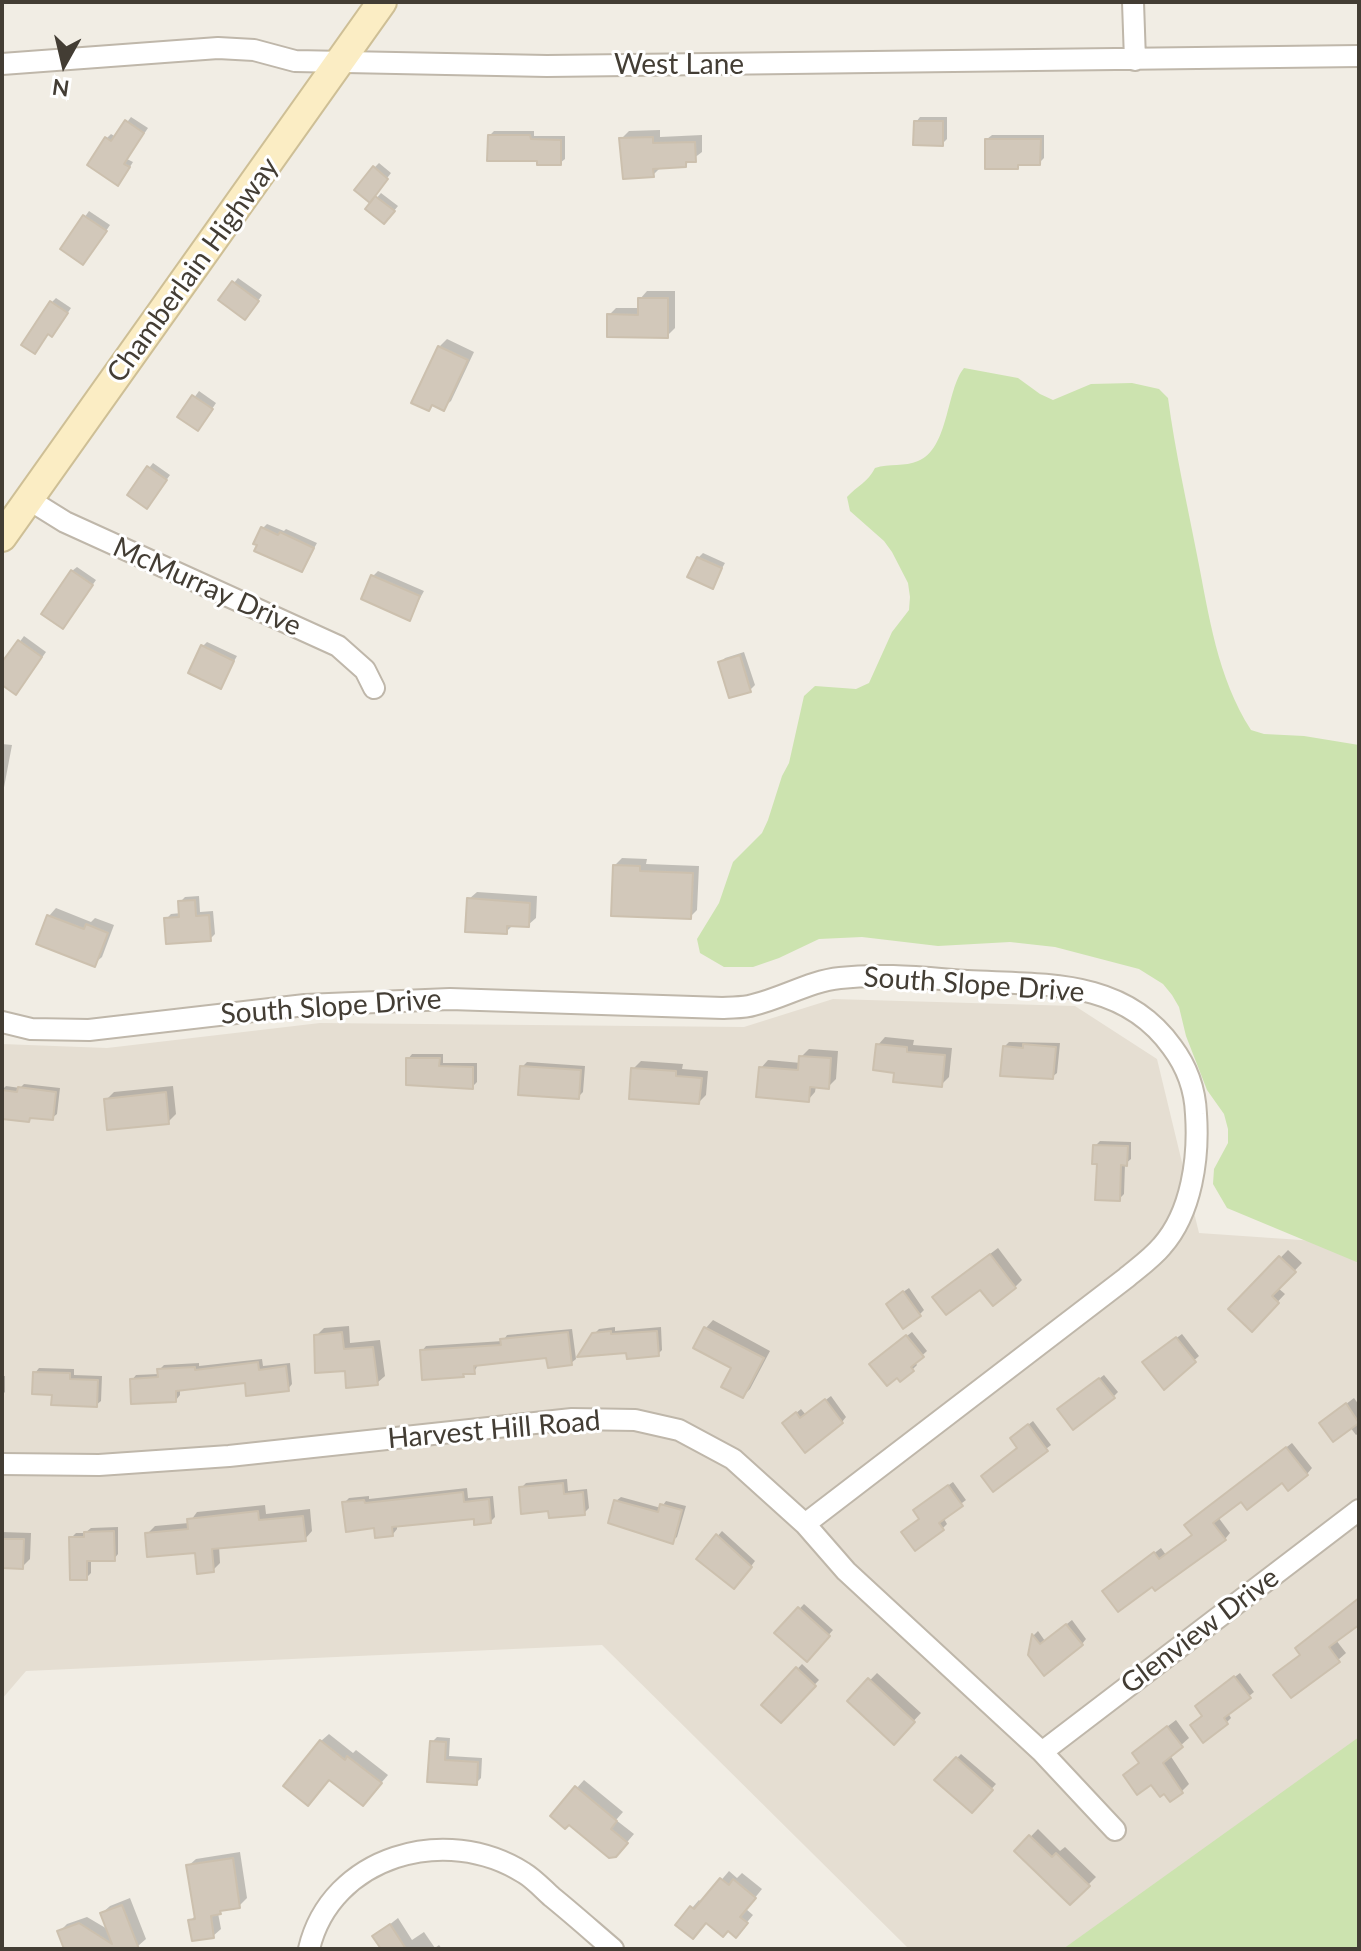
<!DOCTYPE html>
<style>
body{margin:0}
#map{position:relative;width:1361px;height:1951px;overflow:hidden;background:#f1ede4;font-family:Lato,sans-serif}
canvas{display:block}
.frame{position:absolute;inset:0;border:4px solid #433d34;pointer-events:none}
.north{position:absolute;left:24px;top:24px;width:80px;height:80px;-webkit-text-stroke:6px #fff;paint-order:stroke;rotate:188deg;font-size:22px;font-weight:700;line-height:32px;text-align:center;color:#433d34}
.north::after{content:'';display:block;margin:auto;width:28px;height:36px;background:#433d34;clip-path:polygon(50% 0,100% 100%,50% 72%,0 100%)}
</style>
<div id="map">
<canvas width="1361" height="1951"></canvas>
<div class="frame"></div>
<div class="north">N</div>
</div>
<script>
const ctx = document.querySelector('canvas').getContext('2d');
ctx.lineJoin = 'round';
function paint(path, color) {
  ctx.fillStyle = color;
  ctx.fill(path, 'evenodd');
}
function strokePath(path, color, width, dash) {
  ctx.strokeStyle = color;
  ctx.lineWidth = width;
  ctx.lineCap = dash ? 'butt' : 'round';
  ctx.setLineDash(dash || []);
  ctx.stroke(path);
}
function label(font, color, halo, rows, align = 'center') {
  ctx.font = font + ' Lato,sans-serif';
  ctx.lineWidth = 6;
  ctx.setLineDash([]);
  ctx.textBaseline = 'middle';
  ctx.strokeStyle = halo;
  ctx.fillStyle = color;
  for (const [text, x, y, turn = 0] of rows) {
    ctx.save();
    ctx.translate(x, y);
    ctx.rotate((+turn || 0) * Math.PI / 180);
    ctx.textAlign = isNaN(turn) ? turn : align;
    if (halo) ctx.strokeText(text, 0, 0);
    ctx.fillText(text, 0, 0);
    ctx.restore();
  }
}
paint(new Path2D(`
 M 833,999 L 1075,1006 L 1157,1059 L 1199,1233 L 1359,1244 L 1359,1743 L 1072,1949 L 909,1949 L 602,1645 L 26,1671 L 2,1699 L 2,1044 L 107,1048 L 320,1023 L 744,1027 Z`), '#e5ded2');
paint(new Path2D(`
 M 964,368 L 1018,378 L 1040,394 L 1053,400 L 1091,384 L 1132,383 L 1159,389 L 1168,398 C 1175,451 1187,503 1197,555 C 1209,615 1217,677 1251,730 L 1264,734 L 1304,736 L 1359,745 L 1359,1263 L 1227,1208 L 1213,1184 L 1214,1169 L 1228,1143 L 1228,1129 L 1224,1114 L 1207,1090 L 1186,1036 L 1179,1007 L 1172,995 L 1163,984 L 1139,969 L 1055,947 L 1010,942 L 938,946 L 862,937 L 819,939 L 779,958 L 753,967 L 724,967 L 700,953 L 697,939 L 719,903 L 733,862 L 762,833 L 768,820 L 782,776 L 789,763 L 804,696 L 815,686 L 856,689 L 869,683 L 892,632 L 909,610 L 910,597 L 908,583 L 892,552 L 884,541 L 850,511 L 847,497 C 857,486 868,482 875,468 C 889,463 905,467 918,461 C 949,449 946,390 964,368 Z
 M 1359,1737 L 1359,1949 L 1063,1949 Z`), '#cce3af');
paint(new Path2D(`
 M 131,117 L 148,128 L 127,159 L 133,162 L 123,178 L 107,138 L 111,134 L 116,137 Z
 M 920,117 L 947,117 L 947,139 L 942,144 L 916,122 Z
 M 660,130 L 660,137 L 702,135 L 702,152 L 685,165 L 660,168 L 653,175 L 621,139 L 629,131 Z
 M 494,131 L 534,131 L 534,136 L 565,136 L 565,159 L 560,163 L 539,159 L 489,136 Z
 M 992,135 L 1044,135 L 1044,158 L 1039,163 L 1021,163 L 1017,167 L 987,139 Z
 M 379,163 L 391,173 L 374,195 L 374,168 Z
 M 381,193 L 398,206 L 389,217 L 368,208 Z
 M 89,211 L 110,225 L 88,258 L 62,249 Z
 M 238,278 L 262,295 L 250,313 L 221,299 Z
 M 647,291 L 675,291 L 675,328 L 667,336 L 609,315 L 616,308 L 640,308 L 640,299 Z
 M 56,298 L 71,308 L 56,330 L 51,303 Z
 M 447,339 L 474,352 L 451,401 L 443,408 L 439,347 Z
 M 199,391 L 216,403 L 202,424 L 180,417 Z
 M 153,463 L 170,475 L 151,502 L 129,494 Z
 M 267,524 L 284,531 L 286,529 L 317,543 L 302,570 L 263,528 Z
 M 703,553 L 725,563 L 712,586 L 698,558 Z
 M 77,567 L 96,580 L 67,622 L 72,571 Z
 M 378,571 L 424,591 L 409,618 L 373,576 Z
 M 24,636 L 46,652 L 20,688 L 2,683 L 2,666 Z
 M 207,642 L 237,656 L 220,686 L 203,646 Z
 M 744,652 L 755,685 L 750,690 L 720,663 L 725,658 Z
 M 2,744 L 12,745 L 2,798 Z
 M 622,858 L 647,859 L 646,864 L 699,866 L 697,910 L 690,917 L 615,865 Z
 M 477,892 L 537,896 L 536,918 L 528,925 L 514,924 L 506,932 L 469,899 Z
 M 199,896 L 200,912 L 213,911 L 215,934 L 210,939 L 166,919 L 171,914 L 181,913 L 180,902 L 185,897 Z
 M 56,908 L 91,922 L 95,918 L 114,925 L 102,957 L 94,964 L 49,916 Z
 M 885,1037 L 914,1040 L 913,1045 L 952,1048 L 949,1077 L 941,1085 L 896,1071 L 878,1045 Z
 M 1009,1042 L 1060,1043 L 1057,1073 L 1052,1077 L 1004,1047 Z
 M 809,1049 L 838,1051 L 836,1079 L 828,1087 L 816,1086 L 815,1092 L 808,1100 L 761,1068 L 768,1060 L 801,1063 L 801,1057 Z
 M 412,1054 L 443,1054 L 443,1063 L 477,1063 L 477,1082 L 472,1087 L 408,1059 Z
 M 641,1061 L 683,1064 L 682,1069 L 708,1071 L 706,1095 L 699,1102 L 633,1069 Z
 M 527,1062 L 585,1066 L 583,1092 L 578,1097 L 522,1067 Z
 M 24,1084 L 60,1088 L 57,1114 L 52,1118 L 2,1117 L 2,1090 L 6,1086 L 20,1088 Z
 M 173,1086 L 176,1114 L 168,1122 L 106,1100 L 114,1092 Z
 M 1100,1141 L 1131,1142 L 1131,1159 L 1125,1164 L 1124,1194 L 1119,1199 L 1099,1163 L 1095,1146 Z
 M 998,1248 L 1022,1280 L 1015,1287 L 942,1290 Z
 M 1288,1250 L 1302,1263 L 1278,1288 L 1285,1294 L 1252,1329 L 1231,1309 Z
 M 909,1288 L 924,1310 L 920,1314 L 893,1299 Z
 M 713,1320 L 770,1351 L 750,1389 L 743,1396 L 734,1367 L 706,1328 Z
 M 349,1326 L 350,1343 L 380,1340 L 385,1376 L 377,1383 L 347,1369 L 316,1336 L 324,1328 Z
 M 615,1327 L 615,1331 L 661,1327 L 662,1350 L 658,1354 L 628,1351 L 594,1334 L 599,1329 Z
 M 572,1329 L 576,1359 L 571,1363 L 548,1356 L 479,1363 L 474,1372 L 463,1375 L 422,1351 L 426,1346 L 503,1341 L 507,1335 Z
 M 912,1332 L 927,1351 L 915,1362 L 917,1365 L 913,1369 L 876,1360 Z
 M 1182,1334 L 1199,1356 L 1164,1387 L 1150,1358 Z
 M 262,1359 L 263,1366 L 290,1363 L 292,1384 L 288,1389 L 247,1381 L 180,1388 L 180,1395 L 176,1400 L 132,1380 L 136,1375 L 159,1374 L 159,1370 L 164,1365 L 199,1363 L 199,1366 Z
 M 39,1368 L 74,1369 L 74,1375 L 102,1376 L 101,1401 L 96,1405 L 54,1393 L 35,1373 Z
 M 1104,1375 L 1118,1392 L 1113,1397 L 1065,1405 Z
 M 2,1376 L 5,1376 L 5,1392 L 2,1395 Z
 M 831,1396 L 846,1417 L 842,1422 L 789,1419 L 801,1409 L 806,1415 Z
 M 1354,1398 L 1359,1405 L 1359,1433 L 1356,1435 L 1350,1427 L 1329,1417 Z
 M 1033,1421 L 1051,1445 L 994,1489 L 1019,1448 L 1017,1434 Z
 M 1292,1443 L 1312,1468 L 1307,1474 L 1282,1480 L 1241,1500 L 1218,1517 L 1230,1533 L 1225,1539 L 1153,1584 L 1111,1586 L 1161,1548 L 1166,1555 L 1194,1534 L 1192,1520 Z
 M 567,1479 L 568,1491 L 587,1489 L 589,1508 L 584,1513 L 550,1509 L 521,1488 L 526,1483 Z
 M 953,1482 L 966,1500 L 943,1517 L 947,1524 L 943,1528 L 915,1548 L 921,1518 L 920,1506 Z
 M 467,1488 L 468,1498 L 493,1496 L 495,1517 L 490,1522 L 476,1517 L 397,1524 L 397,1529 L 393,1534 L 376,1526 L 344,1503 L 349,1498 L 369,1496 L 369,1499 Z
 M 621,1497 L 661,1508 L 666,1501 L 686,1506 L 677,1537 L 672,1541 L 616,1501 Z
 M 265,1505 L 266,1514 L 310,1509 L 312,1531 L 305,1539 L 219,1546 L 220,1563 L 213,1570 L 197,1551 L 148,1533 L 155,1526 L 189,1523 L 197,1512 Z
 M 118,1527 L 118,1554 L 114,1559 L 91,1559 L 91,1573 L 86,1578 L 71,1538 L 76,1533 L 85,1533 L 91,1528 Z
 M 722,1531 L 755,1561 L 739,1582 L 699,1558 Z
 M 2,1532 L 31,1533 L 30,1559 L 22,1567 L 2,1566 Z
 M 1359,1598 L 1359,1623 L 1336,1640 L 1346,1653 L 1338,1660 L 1302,1654 Z
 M 804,1604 L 833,1630 L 807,1659 L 777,1633 Z
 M 1072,1620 L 1086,1639 L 1082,1644 L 1030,1654 L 1034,1635 L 1038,1631 L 1045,1641 Z
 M 802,1664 L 819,1680 L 781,1720 L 764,1705 Z
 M 877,1673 L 921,1713 L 894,1742 L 850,1701 Z
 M 1240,1673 L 1254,1692 L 1228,1713 L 1231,1718 L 1227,1722 L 1203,1740 L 1205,1715 L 1202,1701 Z
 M 1176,1720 L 1189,1738 L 1170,1755 L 1189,1784 L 1182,1791 L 1151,1782 L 1141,1762 L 1142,1746 Z
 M 329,1734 L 353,1753 L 356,1750 L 388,1775 L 370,1796 L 321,1741 Z
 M 437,1737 L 450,1738 L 449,1756 L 482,1758 L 481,1778 L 476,1783 L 430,1780 L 432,1742 Z
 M 961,1754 L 996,1784 L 972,1810 L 937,1779 Z
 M 584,1780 L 623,1812 L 616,1820 L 634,1834 L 623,1847 L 553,1815 Z
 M 1038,1829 L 1060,1851 L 1065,1847 L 1096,1877 L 1070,1903 L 1017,1851 Z
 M 240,1852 L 247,1898 L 239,1906 L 224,1908 L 218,1913 L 221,1929 L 213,1936 L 191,1920 L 196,1915 L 188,1866 L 196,1859 Z
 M 729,1871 L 737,1878 L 742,1873 L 762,1889 L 746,1909 L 753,1915 L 743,1927 L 729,1929 L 707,1921 L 678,1924 L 699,1900 L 702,1903 Z
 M 130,1898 L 146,1939 L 138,1946 L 131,1949 L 66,1949 L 59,1932 L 67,1924 L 87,1917 L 109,1930 L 102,1913 L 110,1906 Z
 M 398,1918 L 412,1940 L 424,1932 L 435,1948 L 439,1945 L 442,1949 L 383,1949 L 375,1936 Z`), '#0003');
const building = new Path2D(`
 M 125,120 L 144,133 L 124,164 L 130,167 L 118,186 L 87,165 L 105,137 L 111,141 Z
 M 914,121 L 943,121 L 943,146 L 913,145 Z
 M 488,135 L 530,135 L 531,139 L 561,140 L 561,165 L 537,165 L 537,161 L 487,161 Z
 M 653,137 L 653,143 L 695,142 L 696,162 L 686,162 L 686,167 L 653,169 L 654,177 L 623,179 L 619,138 Z
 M 985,139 L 1041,139 L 1040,165 L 1018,165 L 1018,169 L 985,169 Z
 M 373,166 L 388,179 L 370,203 L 354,190 Z
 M 375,196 L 395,211 L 384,224 L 365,209 Z
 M 83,215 L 107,231 L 83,265 L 60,249 Z
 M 232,281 L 259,301 L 245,320 L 218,300 Z
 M 638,298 L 668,298 L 668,338 L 607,337 L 607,314 L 638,315 Z
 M 50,301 L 68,313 L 52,337 L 48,334 L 35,354 L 21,345 Z
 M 438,346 L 468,360 L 444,411 L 432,405 L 429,411 L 411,403 Z
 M 192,395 L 213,409 L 198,431 L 177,417 Z
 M 147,466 L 167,480 L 147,509 L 127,495 Z
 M 261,527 L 278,535 L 280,532 L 314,548 L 302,572 L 254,551 L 257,545 L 253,544 Z
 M 697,557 L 722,568 L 713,589 L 687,577 Z
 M 71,570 L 93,585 L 63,629 L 41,614 Z
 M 371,575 L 420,596 L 410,621 L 361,599 Z
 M 18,640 L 42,657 L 16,695 L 2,685 L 2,662 Z
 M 201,645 L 234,661 L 221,689 L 188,673 Z
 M 740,655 L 751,692 L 729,698 L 718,662 Z
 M 613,865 L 640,866 L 640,871 L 693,873 L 691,919 L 611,916 Z
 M 467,898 L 530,903 L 529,927 L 507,926 L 507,934 L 465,932 Z
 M 195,900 L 196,916 L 209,915 L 211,941 L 166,944 L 164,918 L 179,917 L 178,901 Z
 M 47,915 L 84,929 L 86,924 L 108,933 L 95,967 L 36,944 Z
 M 876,1044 L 907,1047 L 907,1052 L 945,1055 L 942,1087 L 893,1082 L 894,1073 L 873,1070 Z
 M 1023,1044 L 1056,1047 L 1053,1079 L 1000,1076 L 1003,1046 L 1023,1048 Z
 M 799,1056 L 831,1058 L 829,1089 L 810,1087 L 809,1102 L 756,1097 L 759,1067 L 798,1070 Z
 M 406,1058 L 440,1058 L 439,1066 L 473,1067 L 473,1089 L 406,1085 Z
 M 520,1066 L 581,1070 L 579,1099 L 518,1095 Z
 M 631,1068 L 676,1071 L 676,1076 L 702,1078 L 699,1104 L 629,1099 Z
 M 18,1087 L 56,1092 L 53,1120 L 30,1118 L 29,1122 L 2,1119 L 2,1090 L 17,1092 Z
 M 166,1092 L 169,1124 L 107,1130 L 104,1099 Z
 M 1093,1145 L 1128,1146 L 1127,1166 L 1121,1165 L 1120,1201 L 1095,1200 L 1097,1164 L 1092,1164 Z
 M 990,1254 L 1016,1288 L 993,1306 L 980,1290 L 946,1315 L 932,1297 Z
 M 1279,1256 L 1296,1272 L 1272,1296 L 1279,1303 L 1252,1332 L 1228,1309 Z
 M 903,1291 L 921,1316 L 903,1329 L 886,1304 Z
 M 704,1327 L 764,1358 L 743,1398 L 721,1387 L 731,1368 L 693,1348 Z
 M 611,1331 L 611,1334 L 657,1331 L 659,1356 L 627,1359 L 626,1353 L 577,1357 L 592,1333 Z
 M 342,1332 L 344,1349 L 373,1347 L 378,1385 L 346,1388 L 345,1371 L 315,1373 L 314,1335 Z
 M 568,1332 L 572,1365 L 548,1368 L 546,1358 L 474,1366 L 475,1374 L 463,1374 L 464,1377 L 422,1380 L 420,1350 L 501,1345 L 500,1339 Z
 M 906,1335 L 924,1357 L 911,1367 L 914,1371 L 900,1382 L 897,1378 L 887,1386 L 869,1364 Z
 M 1176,1337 L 1196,1362 L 1164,1390 L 1142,1362 Z
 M 258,1362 L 259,1370 L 286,1366 L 289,1391 L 246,1396 L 245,1383 L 176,1391 L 176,1402 L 131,1404 L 130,1379 L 158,1377 L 157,1369 L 195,1367 L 195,1370 Z
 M 33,1372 L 70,1373 L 70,1379 L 98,1380 L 97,1407 L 51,1405 L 52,1395 L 32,1394 Z
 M 1099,1378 L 1115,1398 L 1073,1430 L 1057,1409 Z
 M 825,1399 L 843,1423 L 805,1453 L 782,1423 L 796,1412 L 800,1418 Z
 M 1346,1403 L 1359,1423 L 1333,1442 L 1319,1423 Z
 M 1028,1424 L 1048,1451 L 993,1492 L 981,1476 L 1017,1448 L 1010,1438 Z
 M 1286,1447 L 1308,1475 L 1288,1491 L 1282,1483 L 1247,1510 L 1241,1502 L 1213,1523 L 1226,1540 L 1155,1591 L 1152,1587 L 1118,1612 L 1102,1591 L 1154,1552 L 1159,1559 L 1192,1535 L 1184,1525 Z
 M 563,1483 L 564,1494 L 583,1492 L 585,1515 L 549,1518 L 548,1511 L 521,1514 L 519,1487 Z
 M 948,1485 L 963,1506 L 939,1523 L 944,1530 L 915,1551 L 901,1532 L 919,1519 L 913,1510 Z
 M 463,1492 L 464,1502 L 489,1499 L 491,1523 L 474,1525 L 474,1519 L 392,1527 L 393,1536 L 375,1538 L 374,1528 L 346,1532 L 342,1502 L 364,1500 L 365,1503 Z
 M 614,1500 L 658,1512 L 660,1504 L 682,1510 L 673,1544 L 608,1523 Z
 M 258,1511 L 259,1520 L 303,1516 L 306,1541 L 212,1549 L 214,1572 L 197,1574 L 195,1553 L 147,1557 L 145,1533 L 188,1529 L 187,1519 Z
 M 114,1531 L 115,1561 L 87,1561 L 87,1580 L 70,1580 L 69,1537 L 84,1537 L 84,1532 Z
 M 716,1534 L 752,1567 L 734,1589 L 696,1559 Z
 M 2,1539 L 24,1539 L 23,1569 L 2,1568 Z
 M 1359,1598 L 1359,1625 L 1329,1647 L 1340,1662 L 1291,1698 L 1273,1675 L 1300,1655 L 1295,1648 Z
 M 798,1607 L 830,1636 L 807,1662 L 774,1633 Z
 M 1066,1624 L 1083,1645 L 1044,1676 L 1028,1655 L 1032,1634 L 1040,1644 Z
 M 796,1667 L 816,1686 L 781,1723 L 761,1705 Z
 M 1234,1676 L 1251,1698 L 1224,1718 L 1228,1724 L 1203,1743 L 1190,1725 L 1202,1716 L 1195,1706 Z
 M 868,1678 L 915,1722 L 894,1745 L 847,1701 Z
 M 1167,1726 L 1183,1747 L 1163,1763 L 1183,1793 L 1170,1802 L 1164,1794 L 1160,1797 L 1151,1785 L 1137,1795 L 1123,1775 L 1139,1763 L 1132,1753 Z
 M 320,1740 L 345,1760 L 347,1756 L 382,1783 L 363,1806 L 329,1780 L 308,1806 L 283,1786 Z
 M 430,1741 L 446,1742 L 445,1760 L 478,1762 L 477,1785 L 427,1782 Z
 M 956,1757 L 993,1790 L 972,1813 L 934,1780 Z
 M 575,1786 L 617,1821 L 611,1829 L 628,1843 L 616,1857 L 609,1858 L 569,1825 L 565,1829 L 550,1816 Z
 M 1029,1835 L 1052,1857 L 1056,1853 L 1090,1886 L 1070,1905 L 1014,1851 Z
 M 233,1858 L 240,1908 L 220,1911 L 221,1914 L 211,1916 L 214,1938 L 192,1941 L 188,1920 L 195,1919 L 186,1865 Z
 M 720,1878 L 729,1885 L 733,1879 L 756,1898 L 740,1917 L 748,1923 L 736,1938 L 728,1931 L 723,1937 L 706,1923 L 693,1939 L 675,1925 L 690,1906 L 694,1909 Z
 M 122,1905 L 139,1949 L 64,1949 L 57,1931 L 79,1923 L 112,1944 L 100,1913 Z
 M 390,1924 L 406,1949 L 381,1949 L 372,1936 Z`);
paint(building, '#d2c8ba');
strokePath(building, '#ccc0ae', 2);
const street = new Path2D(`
 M 1133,2 L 1135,60
 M 2,64 L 218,48 L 254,50 L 295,61 L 547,66 L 1359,56
 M 28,499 L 65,522 L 338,646 L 365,670 L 374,688
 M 2,1022 L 31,1029 L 89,1030 L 305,1005 L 450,999 L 723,1008 C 733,1007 744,1008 753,1005 C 783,998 810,981 840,978 C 882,973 925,978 967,981 C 1043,985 1123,978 1172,1047 C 1187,1067 1195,1088 1196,1114 C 1199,1157 1192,1212 1162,1246 C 1152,1258 1138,1268 1126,1278 L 805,1524
 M 2,1464 L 99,1465 L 229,1456 L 572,1419 L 635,1420 L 679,1430 L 733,1459 L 805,1524 L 846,1571 L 1042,1752 L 1115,1830
 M 1042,1752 L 1359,1510
 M 309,1949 C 331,1856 446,1823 524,1873 C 534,1879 543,1889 552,1897 C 573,1914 593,1932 613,1949`);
const secondary = new Path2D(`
 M 2,537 L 382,2`);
strokePath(street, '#bfb7aa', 24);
strokePath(secondary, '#cebf96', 32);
strokePath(street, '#fff', 20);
strokePath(secondary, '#fbedc4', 28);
label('28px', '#433d34', '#fff', [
 ["West Lane",679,65],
 ["Chamberlain Highway",193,270,-54],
 ["McMurray Drive",207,587,24],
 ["South Slope Drive",974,985,4],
 ["South Slope Drive",331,1007,-4],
 ["Harvest Hill Road",494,1430,-5],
 ["Glenview Drive",1200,1631,-37]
]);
</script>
